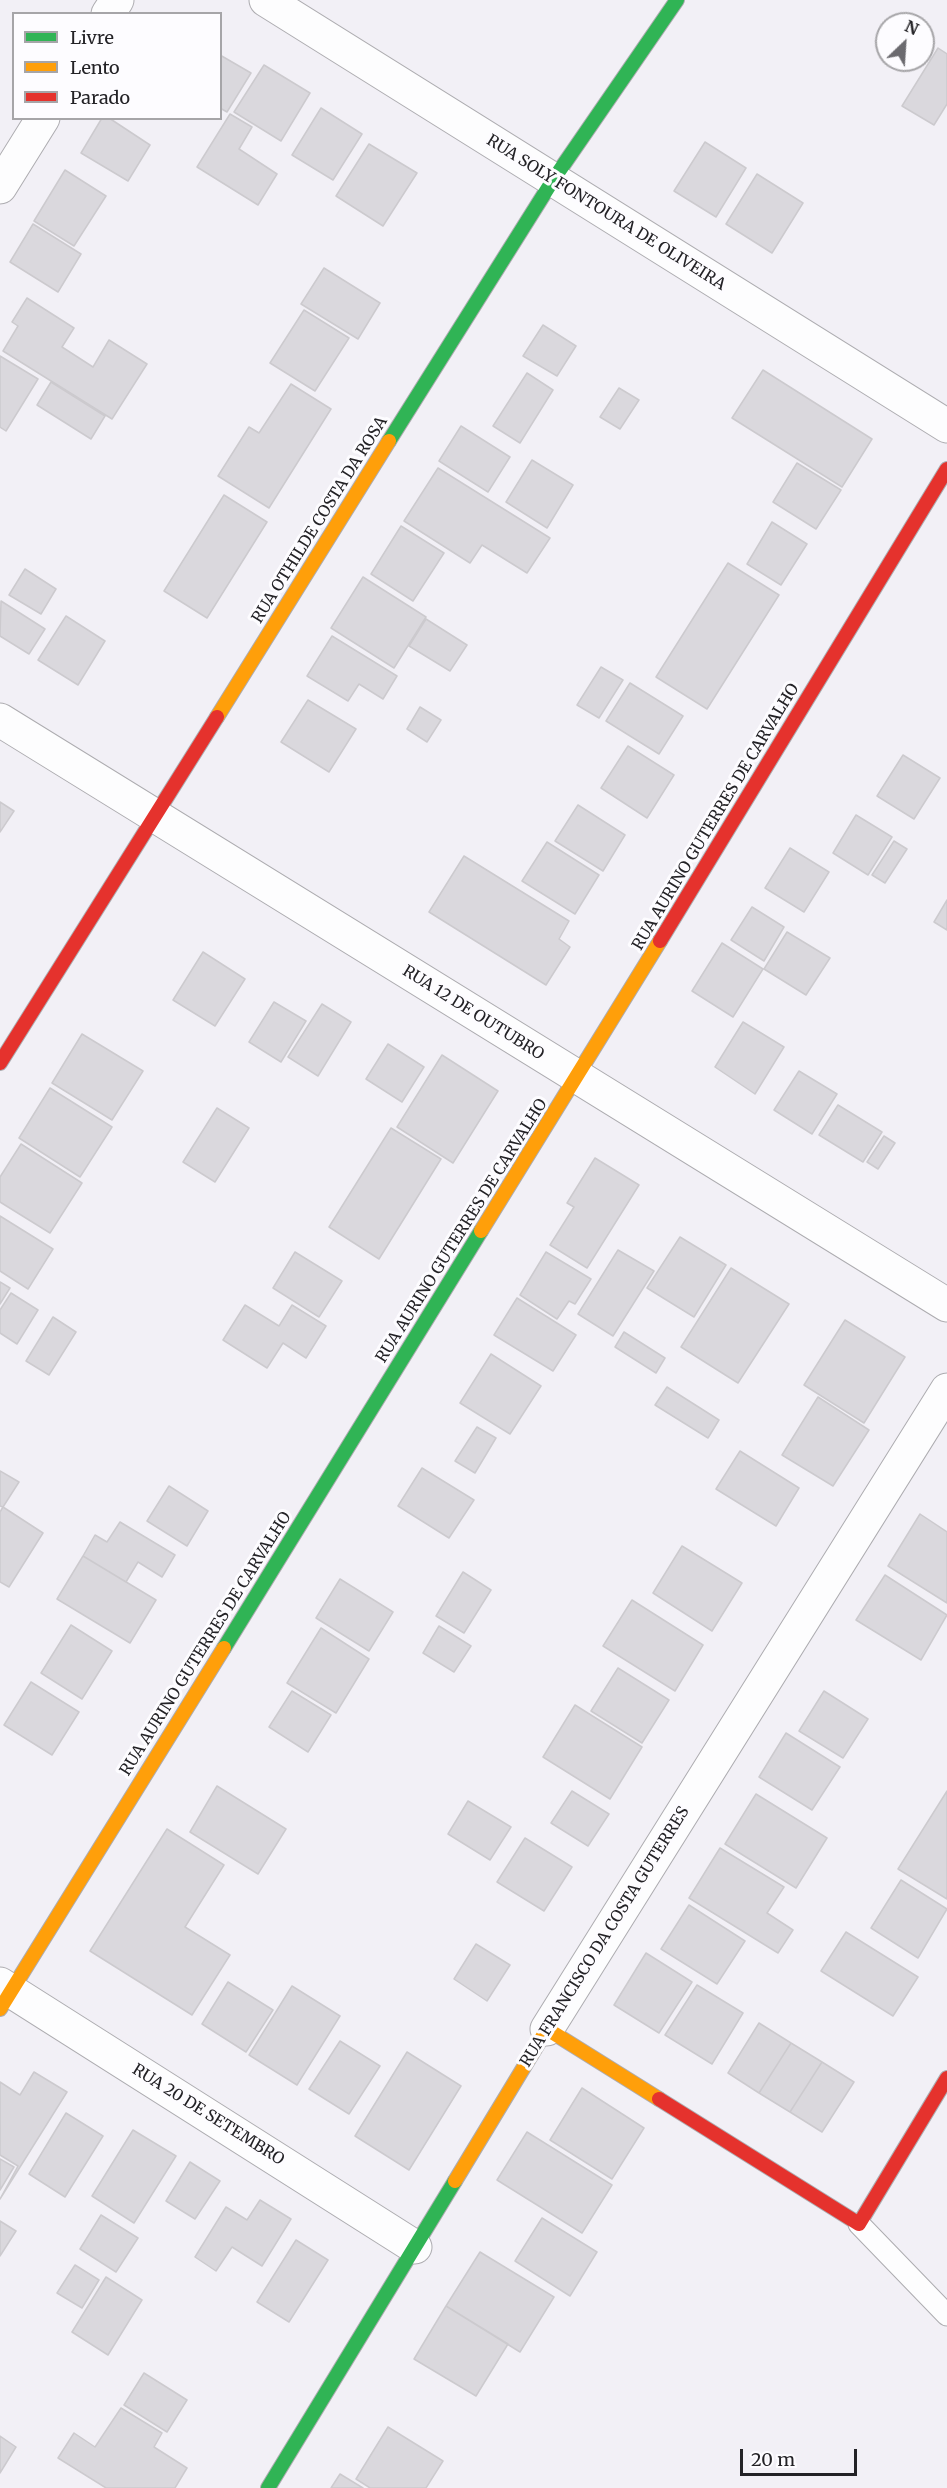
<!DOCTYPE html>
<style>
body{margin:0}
#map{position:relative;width:947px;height:2488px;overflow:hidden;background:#f2f0f6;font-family:Merriweather,serif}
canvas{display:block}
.legend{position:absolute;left:12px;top:12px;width:210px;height:108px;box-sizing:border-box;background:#fdfcff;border:2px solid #a6a5a8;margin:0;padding:8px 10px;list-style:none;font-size:18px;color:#232226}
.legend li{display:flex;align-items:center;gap:12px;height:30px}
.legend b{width:30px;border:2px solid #a6a5a8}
.north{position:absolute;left:875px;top:12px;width:60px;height:60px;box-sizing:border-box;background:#fdfcff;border:2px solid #a6a5a8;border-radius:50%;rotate:25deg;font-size:16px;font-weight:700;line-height:24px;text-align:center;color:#232226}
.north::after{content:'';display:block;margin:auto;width:21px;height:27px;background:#6b6a6f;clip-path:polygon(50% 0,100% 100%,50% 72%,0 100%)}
.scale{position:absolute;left:740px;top:2449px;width:117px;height:27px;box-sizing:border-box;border:3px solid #232226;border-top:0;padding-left:8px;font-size:18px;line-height:21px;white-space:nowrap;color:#232226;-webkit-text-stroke:4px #fdfcff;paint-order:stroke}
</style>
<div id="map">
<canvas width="947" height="2488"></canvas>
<ul class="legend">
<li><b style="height:8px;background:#30b455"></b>Livre</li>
<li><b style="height:8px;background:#ff9f0a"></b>Lento</li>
<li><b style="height:8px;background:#e5322d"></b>Parado</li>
</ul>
<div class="north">N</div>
<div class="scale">20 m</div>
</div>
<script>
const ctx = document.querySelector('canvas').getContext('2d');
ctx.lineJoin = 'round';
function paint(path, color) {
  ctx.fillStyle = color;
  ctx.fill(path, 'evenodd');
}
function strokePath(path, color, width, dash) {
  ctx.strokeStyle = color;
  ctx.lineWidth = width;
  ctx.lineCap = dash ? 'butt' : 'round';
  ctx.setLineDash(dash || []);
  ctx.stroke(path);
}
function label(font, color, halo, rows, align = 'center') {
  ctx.font = font + ' Merriweather,serif';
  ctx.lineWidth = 6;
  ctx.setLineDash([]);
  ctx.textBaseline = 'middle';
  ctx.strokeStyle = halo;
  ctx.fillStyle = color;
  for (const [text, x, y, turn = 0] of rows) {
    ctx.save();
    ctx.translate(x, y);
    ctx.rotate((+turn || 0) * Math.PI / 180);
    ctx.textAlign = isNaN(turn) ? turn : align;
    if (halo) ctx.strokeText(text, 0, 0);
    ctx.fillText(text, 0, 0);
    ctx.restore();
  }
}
const building = new Path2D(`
 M 938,48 L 947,54 L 947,104 L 934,125 L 902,106 Z
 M 220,55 L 251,73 L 227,112 L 220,108 Z
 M 264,65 L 310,93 L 281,141 L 234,112 Z
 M 321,108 L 362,134 L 333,180 L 292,155 Z
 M 230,114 L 252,127 L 239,149 L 277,174 L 258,205 L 197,167 Z
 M 102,118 L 109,118 L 150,145 L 128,181 L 81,153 Z
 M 705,142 L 746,168 L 716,217 L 674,191 Z
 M 369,144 L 417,173 L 383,226 L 336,196 Z
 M 65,170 L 106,196 L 74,246 L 34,221 Z
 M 757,174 L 803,203 L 772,253 L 726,224 Z
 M 33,224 L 81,254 L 58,292 L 10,262 Z
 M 324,268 L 380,303 L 358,339 L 301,304 Z
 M 27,298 L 74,328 L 62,347 L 93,367 L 109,340 L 147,364 L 112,419 L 3,351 L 18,326 L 12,322 Z
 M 304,310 L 349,338 L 315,391 L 270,363 Z
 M 543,325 L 576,346 L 557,376 L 523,356 Z
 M 0,356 L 38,379 L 6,431 L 0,427 Z
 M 763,370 L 872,439 L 842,487 L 732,418 Z
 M 527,373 L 553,390 L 520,443 L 493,426 Z
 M 51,382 L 105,416 L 91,439 L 37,405 Z
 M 291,384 L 331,409 L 269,508 L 218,476 L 249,427 L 259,433 Z
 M 619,388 L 639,400 L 620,429 L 600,417 Z
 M 461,426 L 510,457 L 488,492 L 439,461 Z
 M 532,460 L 573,485 L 547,528 L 506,502 Z
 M 797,463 L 841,490 L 816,529 L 773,502 Z
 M 438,468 L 550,538 L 527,573 L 482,545 L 470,563 L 404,521 Z
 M 224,495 L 267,522 L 207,618 L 164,591 Z
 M 772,522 L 807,544 L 781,585 L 747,564 Z
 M 401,526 L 444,553 L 413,601 L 371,574 Z
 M 728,563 L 779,595 L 707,709 L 656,677 Z
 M 25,569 L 56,589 L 41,614 L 9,595 Z
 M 363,577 L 426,617 L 394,668 L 331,628 Z
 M 1,601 L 45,629 L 29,654 L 0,636 Z
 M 66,616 L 105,641 L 78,685 L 38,660 Z
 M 426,619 L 467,645 L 450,671 L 409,646 Z
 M 332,636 L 397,676 L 383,699 L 359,684 L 348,701 L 307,676 Z
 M 601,667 L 623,680 L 599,718 L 577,705 Z
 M 630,683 L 683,716 L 659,754 L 606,721 Z
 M 308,700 L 356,729 L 329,772 L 281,742 Z
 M 420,707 L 441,720 L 427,742 L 407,729 Z
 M 628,746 L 674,775 L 647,818 L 601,788 Z
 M 903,755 L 940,778 L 914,819 L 877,796 Z
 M 0,802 L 14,811 L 0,832 Z
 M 578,805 L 625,835 L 603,871 L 555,841 Z
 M 856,815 L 892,837 L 868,875 L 833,853 Z
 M 894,841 L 907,849 L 885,883 L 872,875 Z
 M 547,842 L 599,875 L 575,914 L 522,881 Z
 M 790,848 L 829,872 L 804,912 L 765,888 Z
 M 464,856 L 569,921 L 559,939 L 570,947 L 546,985 L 429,912 Z
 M 947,900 L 947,930 L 934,922 Z
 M 752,907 L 784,927 L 764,961 L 731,940 Z
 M 787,932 L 830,958 L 806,995 L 764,969 Z
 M 722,943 L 763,969 L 733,1017 L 692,991 Z
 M 203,952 L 245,979 L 215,1026 L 173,1000 Z
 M 274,1002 L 306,1021 L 281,1062 L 249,1042 Z
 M 322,1004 L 351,1022 L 318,1076 L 288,1057 Z
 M 743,1022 L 784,1047 L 755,1094 L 715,1067 Z
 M 82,1034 L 143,1071 L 112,1120 L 52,1083 Z
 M 388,1044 L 424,1067 L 402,1102 L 366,1079 Z
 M 442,1055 L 498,1091 L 453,1163 L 397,1127 Z
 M 799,1071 L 837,1094 L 812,1134 L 774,1110 Z
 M 50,1088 L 112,1127 L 80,1177 L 19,1138 Z
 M 838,1105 L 882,1132 L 863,1162 L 819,1135 Z
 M 217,1108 L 249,1128 L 215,1182 L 183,1162 Z
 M 391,1128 L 441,1159 L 379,1259 L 329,1227 Z
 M 884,1136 L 895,1143 L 878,1169 L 867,1162 Z
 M 21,1144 L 82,1183 L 50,1233 L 0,1202 L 0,1177 Z
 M 595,1158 L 639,1185 L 587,1268 L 550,1245 L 574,1207 L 567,1203 Z
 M 0,1216 L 53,1249 L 28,1289 L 0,1271 Z
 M 680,1237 L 726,1265 L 694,1317 L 647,1288 Z
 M 618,1250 L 654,1271 L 613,1336 L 578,1314 Z
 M 295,1252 L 342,1281 L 319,1317 L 273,1288 Z
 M 546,1252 L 591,1279 L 575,1304 L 569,1301 L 557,1319 L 520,1295 Z
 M 731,1268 L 789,1304 L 738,1383 L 681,1347 Z
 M 0,1282 L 10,1288 L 0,1304 Z
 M 11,1293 L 38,1310 L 17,1344 L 0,1333 L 0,1310 Z
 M 517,1298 L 576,1335 L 553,1371 L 494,1335 Z
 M 245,1305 L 279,1326 L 292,1305 L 326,1326 L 306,1358 L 283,1343 L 267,1368 L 223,1340 Z
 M 53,1317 L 76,1332 L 49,1375 L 26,1361 Z
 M 845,1320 L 905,1357 L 864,1423 L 804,1385 Z
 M 624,1332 L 665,1358 L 656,1373 L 615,1347 Z
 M 491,1354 L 541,1386 L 510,1434 L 460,1403 Z
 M 667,1387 L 719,1420 L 708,1438 L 655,1405 Z
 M 818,1397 L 869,1430 L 833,1486 L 782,1455 Z
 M 477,1427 L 496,1438 L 475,1473 L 455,1461 Z
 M 740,1451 L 799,1488 L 776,1526 L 716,1489 Z
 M 422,1468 L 474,1500 L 449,1538 L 398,1506 Z
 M 0,1471 L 19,1482 L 3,1507 L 0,1506 Z
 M 169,1486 L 208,1511 L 187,1546 L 147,1521 Z
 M 3,1507 L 43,1533 L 9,1587 L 0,1582 L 0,1512 Z
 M 920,1514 L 947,1532 L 947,1603 L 888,1566 Z
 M 120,1522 L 175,1555 L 162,1577 L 138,1562 L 126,1582 L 83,1556 L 95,1535 L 107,1542 Z
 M 682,1546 L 742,1583 L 712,1631 L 653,1593 Z
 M 83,1556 L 156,1600 L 130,1643 L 57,1599 Z
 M 463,1572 L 491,1590 L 464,1633 L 436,1616 Z
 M 885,1575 L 947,1615 L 921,1660 L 856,1620 Z
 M 340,1579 L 393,1612 L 369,1651 L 316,1618 Z
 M 632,1600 L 703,1645 L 675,1691 L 603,1646 Z
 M 71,1625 L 112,1651 L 82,1699 L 41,1673 Z
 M 439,1626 L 471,1646 L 454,1672 L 423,1653 Z
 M 321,1628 L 369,1659 L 336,1713 L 287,1683 Z
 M 618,1668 L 669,1700 L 642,1743 L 591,1711 Z
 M 31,1682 L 79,1712 L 52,1755 L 4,1725 Z
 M 292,1691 L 331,1715 L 308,1752 L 269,1727 Z
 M 824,1691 L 868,1719 L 843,1758 L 799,1731 Z
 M 575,1705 L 642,1747 L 610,1799 L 543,1757 Z
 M 786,1733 L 840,1767 L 812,1810 L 759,1777 Z
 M 217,1786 L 286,1829 L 258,1874 L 190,1832 Z
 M 572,1791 L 609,1814 L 588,1846 L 551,1823 Z
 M 947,1791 L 947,1899 L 898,1869 Z
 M 756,1794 L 827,1838 L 796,1888 L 725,1844 Z
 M 468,1801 L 511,1827 L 490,1860 L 448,1834 Z
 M 167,1829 L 224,1865 L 185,1927 L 230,1955 L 192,2015 L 90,1951 Z
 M 525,1838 L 572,1867 L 544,1911 L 497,1882 Z
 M 720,1848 L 784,1887 L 767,1913 L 793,1930 L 778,1953 L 689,1898 Z
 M 901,1880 L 947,1909 L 918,1958 L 871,1928 Z
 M 689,1905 L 745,1941 L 717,1984 L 661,1949 Z
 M 846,1932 L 918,1977 L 893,2016 L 821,1971 Z
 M 476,1944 L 510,1965 L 487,2001 L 454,1979 Z
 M 646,1953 L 692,1982 L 659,2033 L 614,2005 Z
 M 228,1982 L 273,2010 L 246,2052 L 202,2024 Z
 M 697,1985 L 743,2013 L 712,2064 L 665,2035 Z
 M 292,1986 L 340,2016 L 297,2085 L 249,2055 Z
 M 759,2023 L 791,2043 L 759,2093 L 728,2073 Z
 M 340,2041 L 380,2066 L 349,2114 L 309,2089 Z
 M 791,2043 L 822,2062 L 790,2112 L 759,2093 Z
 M 407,2052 L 461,2086 L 409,2170 L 355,2136 Z
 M 822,2062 L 854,2082 L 822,2132 L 790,2112 Z
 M 34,2072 L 67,2092 L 0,2199 L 18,2166 L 0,2155 L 0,2082 L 20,2095 Z
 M 582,2088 L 644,2128 L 612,2179 L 550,2140 Z
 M 66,2113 L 103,2136 L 65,2197 L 29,2174 Z
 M 133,2130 L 176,2156 L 134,2223 L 92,2196 Z
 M 527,2132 L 612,2185 L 582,2233 L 497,2180 Z
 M 0,2159 L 14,2167 L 0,2190 Z
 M 190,2162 L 220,2181 L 195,2219 L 166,2201 Z
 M 260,2200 L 291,2219 L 262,2266 L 232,2247 L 216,2271 L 195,2257 L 226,2207 L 247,2220 Z
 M 101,2215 L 138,2238 L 116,2272 L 80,2249 Z
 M 542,2218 L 597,2252 L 570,2296 L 515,2261 Z
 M 0,2221 L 16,2231 L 0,2256 Z
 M 296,2240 L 328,2260 L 289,2322 L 257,2302 Z
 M 480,2252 L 554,2297 L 520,2352 L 446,2306 Z
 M 75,2265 L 99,2280 L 82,2308 L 57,2293 Z
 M 106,2277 L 142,2300 L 108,2355 L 72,2332 Z
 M 446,2306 L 508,2344 L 476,2396 L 414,2359 Z
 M 144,2373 L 187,2400 L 167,2432 L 124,2405 Z
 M 121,2408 L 162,2433 L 154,2447 L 187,2468 L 175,2488 L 106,2488 L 58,2458 L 74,2433 L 95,2447 Z
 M 388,2427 L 443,2461 L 426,2488 L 370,2488 L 356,2479 Z
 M 0,2436 L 16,2447 L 0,2473 Z
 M 340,2474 L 363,2488 L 331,2488 Z`);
paint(building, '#dad8dd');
strokePath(building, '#cccace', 1.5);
const lane = new Path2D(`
 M 859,2224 L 947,2315`);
const street = new Path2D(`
 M 266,0 L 947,426
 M 108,14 L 117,0
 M 0,187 L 43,118
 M 0,720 L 947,1305
 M 0,1984 L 415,2247
 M 547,2029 L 947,1390`);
const fast = new Path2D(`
 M 389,441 L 553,180 L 677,0
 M 224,1648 L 481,1231
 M 268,2488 L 455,2181`);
const slow = new Path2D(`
 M 217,717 L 389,441
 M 481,1231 L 660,941
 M 0,2009 L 224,1648
 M 455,2181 L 547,2029 L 659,2099`);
const jam = new Path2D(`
 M 660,941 L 947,469
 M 0,1063 L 217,717
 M 659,2099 L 859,2224 L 947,2078`);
strokePath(lane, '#adacb0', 23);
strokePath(street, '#adacb0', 35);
strokePath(fast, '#adacb0', 16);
strokePath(slow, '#adacb0', 16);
strokePath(jam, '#adacb0', 16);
strokePath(lane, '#fdfdfe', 21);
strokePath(street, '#fdfdfe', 33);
strokePath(fast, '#30b455', 14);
strokePath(slow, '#ff9f0a', 14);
strokePath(jam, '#e5322d', 14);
label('16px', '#232226', '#fdfcff', [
 ["RUA SOLY FONTOURA DE OLIVEIRA",606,213,32],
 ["RUA OTHILDE COSTA DA ROSA",320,520,-58],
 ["RUA AURINO GUTERRES DE CARVALHO",716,817,-59],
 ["RUA 12 DE OUTUBRO",473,1013,32],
 ["RUA AURINO GUTERRES DE CARVALHO",462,1231,-58],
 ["RUA AURINO GUTERRES DE CARVALHO",206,1644,-58],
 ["RUA FRANCISCO DA COSTA GUTERRES",605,1937,-58],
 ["RUA 20 DE SETEMBRO",208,2115,32]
]);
</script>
